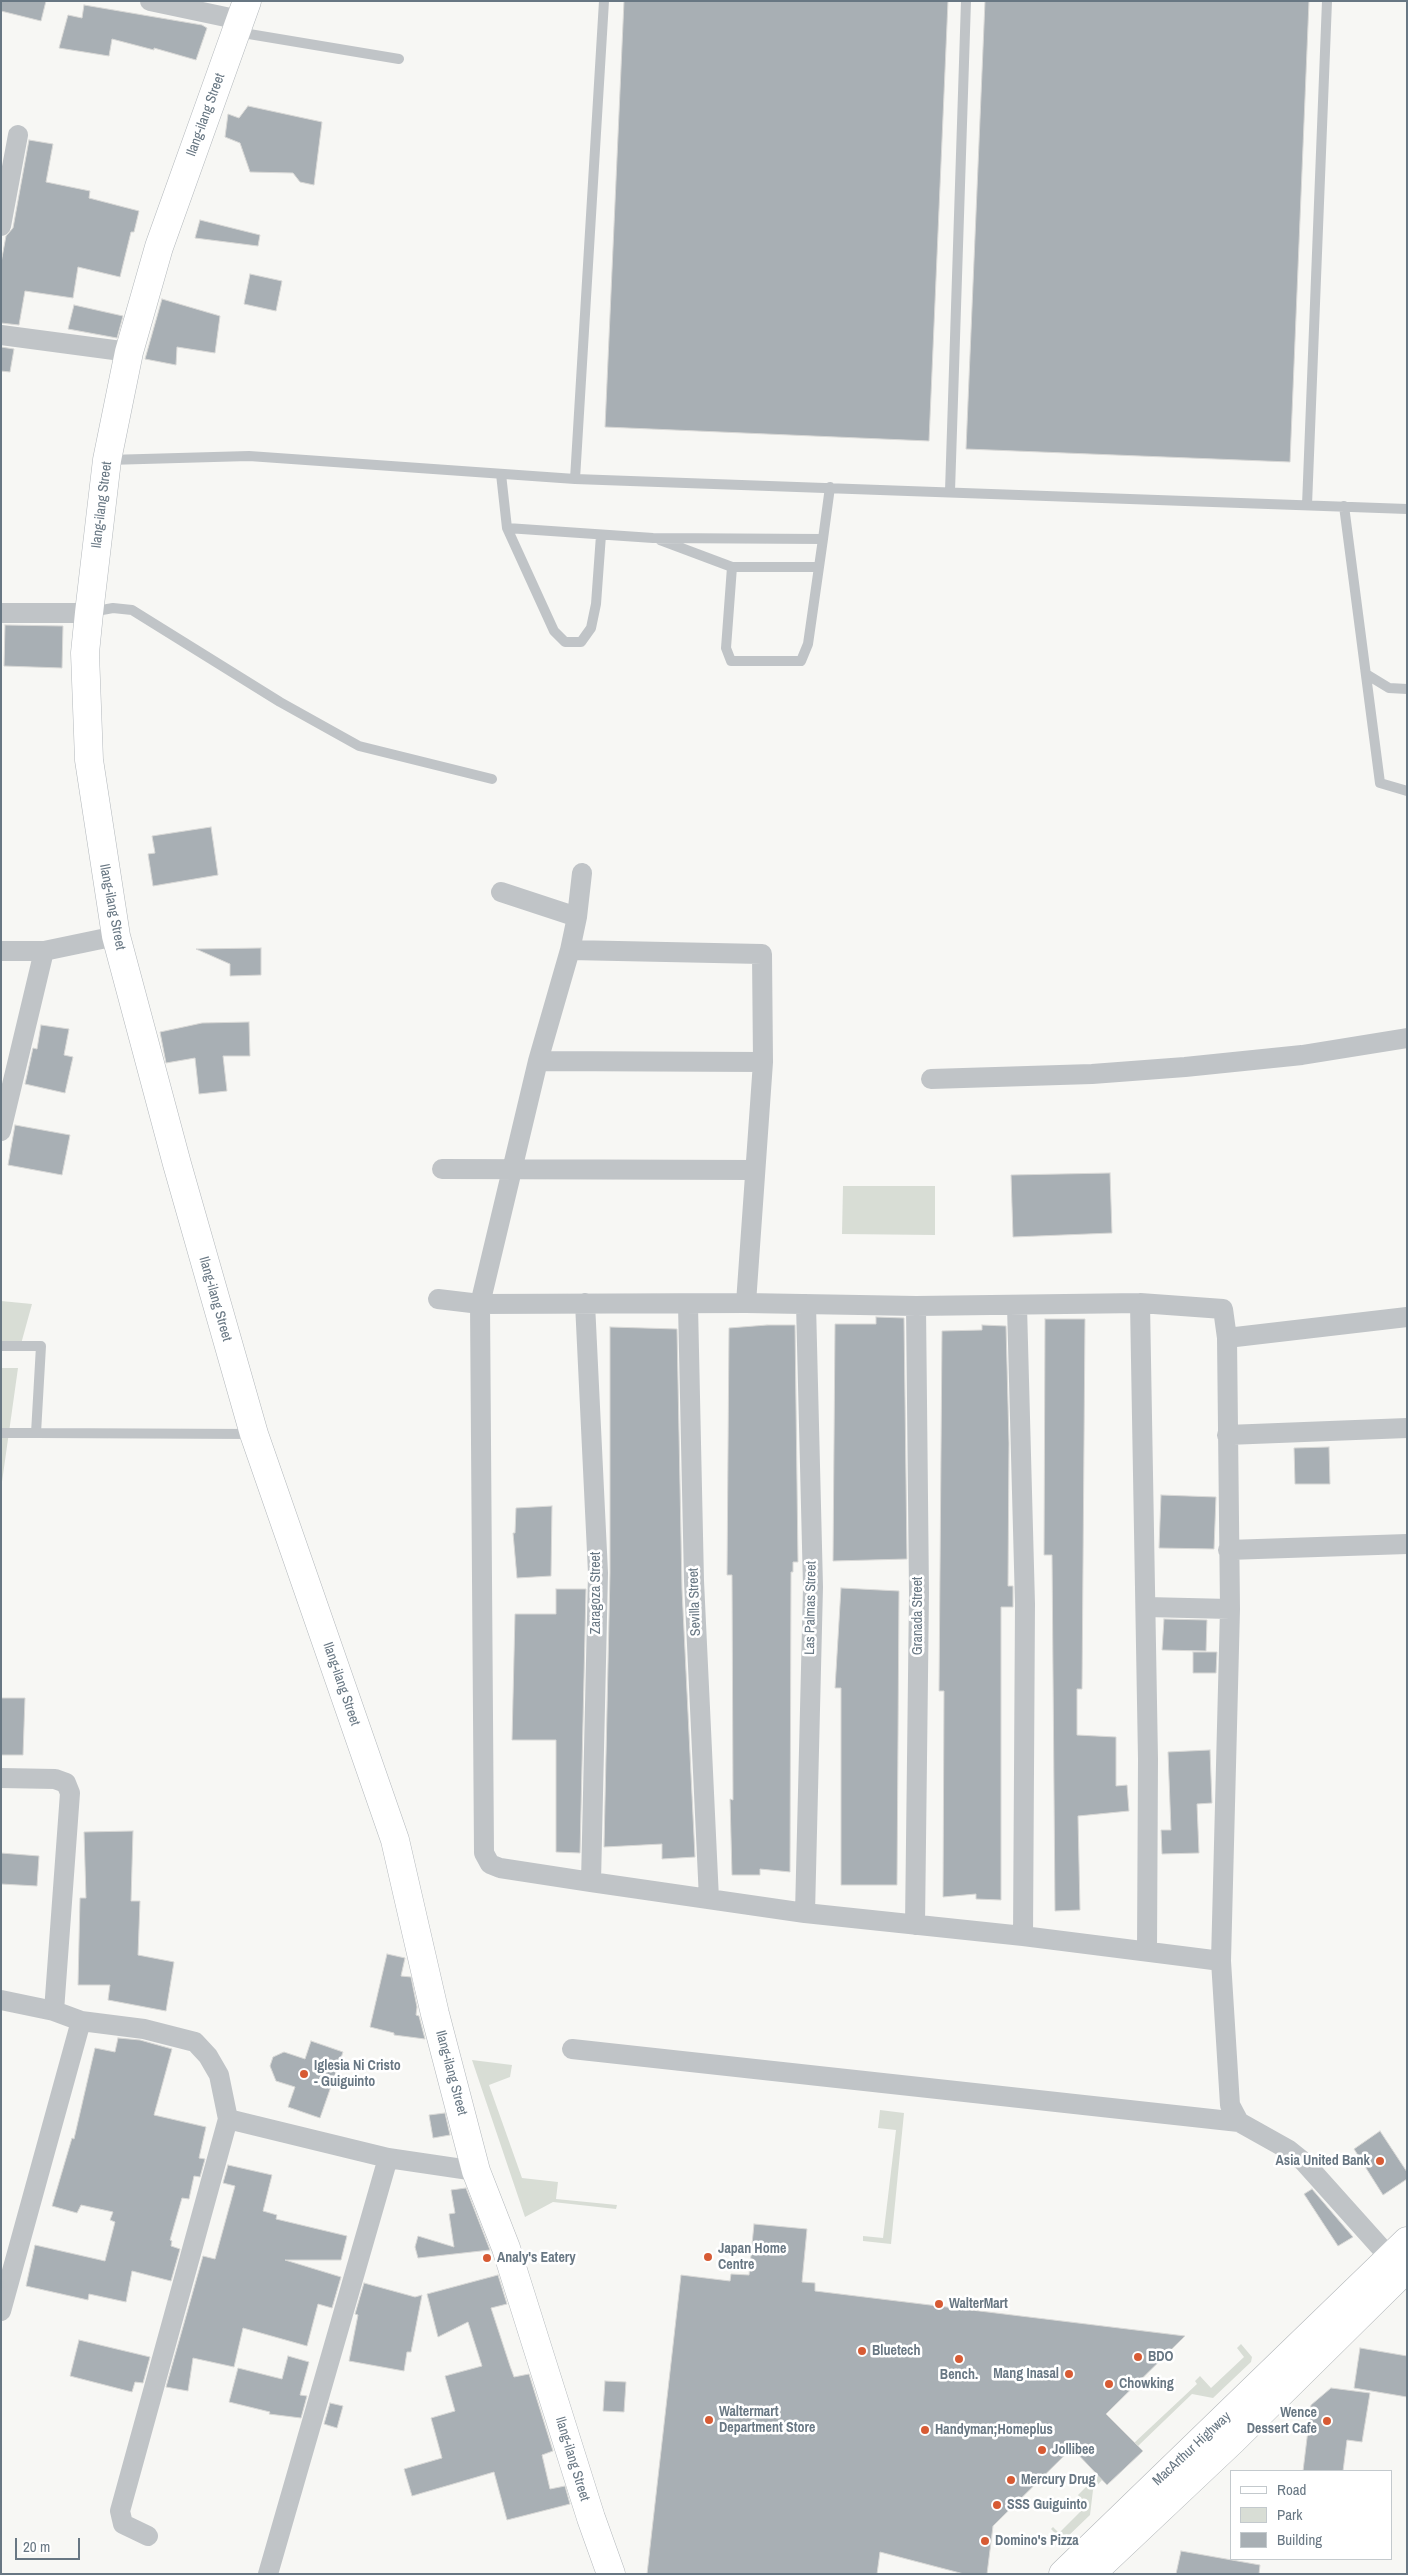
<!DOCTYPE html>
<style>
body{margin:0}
#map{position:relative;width:1408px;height:2575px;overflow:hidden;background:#f7f7f4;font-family:"Archivo Narrow",sans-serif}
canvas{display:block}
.frame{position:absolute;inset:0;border:2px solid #687783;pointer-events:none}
.legend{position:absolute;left:1230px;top:2470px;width:162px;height:90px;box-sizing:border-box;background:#fff;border:1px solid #c3c9cd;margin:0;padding:6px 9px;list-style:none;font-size:15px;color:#687783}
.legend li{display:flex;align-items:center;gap:10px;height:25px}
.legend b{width:25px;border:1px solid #c3c9cd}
.scale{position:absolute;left:15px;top:2538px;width:65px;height:22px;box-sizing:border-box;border:2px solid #687783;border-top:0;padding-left:6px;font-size:15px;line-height:18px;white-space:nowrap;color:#687783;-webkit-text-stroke:4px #fff;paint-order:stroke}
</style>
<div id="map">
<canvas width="1408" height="2575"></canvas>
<div class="frame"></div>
<ul class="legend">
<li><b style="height:6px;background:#fff"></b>Road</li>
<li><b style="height:14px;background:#d8ddd5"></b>Park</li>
<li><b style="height:14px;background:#a8afb4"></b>Building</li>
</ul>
<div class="scale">20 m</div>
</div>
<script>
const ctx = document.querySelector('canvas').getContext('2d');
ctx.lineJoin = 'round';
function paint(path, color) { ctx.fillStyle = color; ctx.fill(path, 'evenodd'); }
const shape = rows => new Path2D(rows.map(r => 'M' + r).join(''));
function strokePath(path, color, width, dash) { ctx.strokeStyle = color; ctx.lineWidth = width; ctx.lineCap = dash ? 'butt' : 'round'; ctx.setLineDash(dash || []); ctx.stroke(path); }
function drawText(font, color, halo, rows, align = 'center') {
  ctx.font = font + ' "Archivo Narrow",sans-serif'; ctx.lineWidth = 5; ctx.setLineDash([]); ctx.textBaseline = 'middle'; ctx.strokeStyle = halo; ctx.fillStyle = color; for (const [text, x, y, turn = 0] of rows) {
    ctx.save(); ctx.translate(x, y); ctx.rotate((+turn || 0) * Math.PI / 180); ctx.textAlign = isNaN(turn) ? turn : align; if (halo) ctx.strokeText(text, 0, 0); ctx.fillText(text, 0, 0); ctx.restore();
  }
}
const green = shape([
 [843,1186,935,1186,935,1235,842,1234],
 [1,1301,32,1304,21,1344,1,1343],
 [1,1368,18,1368,1,1489],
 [472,2060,512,2065,510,2077,489,2085,522,2178,558,2182,556,2199,617,2205,616,2209,553,2202,525,2217],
 [880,2110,904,2113,891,2244,863,2241,863,2236,883,2238,896,2130,878,2128],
 [1241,2344,1252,2357,1251,2362,1213,2398,1192,2394,1138,2446,1134,2443,1197,2384,1195,2381,1200,2376,1211,2388,1244,2357,1237,2348],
 [1098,2475,1102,2480,1093,2490,1090,2515,1063,2541,1051,2529,1053,2527,1059,2533,1087,2505,1078,2495]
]);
const building = shape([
 [1,1,46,1,41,21,1,11,1,1],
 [624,1,948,1,929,441,605,427,624,1],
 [985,1,1309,1,1290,462,966,449,985,1],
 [84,5,202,25,207,28,196,60,154,48,154,50,112,39,109,56,59,48,68,15,82,18,84,5],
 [248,106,322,122,314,185,300,182,293,173,250,172,240,143,225,137,228,114,239,118,248,106],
 [29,140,53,144,46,182,90,191,89,198,139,211,134,232,131,232,120,277,78,267,73,298,25,291,19,325,1,323,1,263,6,236,13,228,29,140],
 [200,220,260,235,258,246,195,238,200,220],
 [250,274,282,281,276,311,244,304,250,274],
 [162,299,220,316,215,353,177,347,176,365,145,359,162,299],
 [74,305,123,316,117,338,68,329,74,305],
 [1,347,14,349,10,372,1,371,1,347],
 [5,625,63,626,62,668,4,666,5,625],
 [211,827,218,875,153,886,148,854,155,853,152,836,211,827],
 [261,948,261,975,230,976,230,964,196,949,261,948],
 [249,1022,250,1056,223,1056,227,1091,199,1094,195,1058,166,1063,160,1032,202,1023,249,1022],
 [41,1025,69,1029,64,1055,73,1057,65,1093,25,1084,33,1048,37,1049,41,1025],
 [15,1125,70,1135,62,1175,8,1165,15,1125],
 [1110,1173,1112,1233,1013,1237,1011,1175,1110,1173],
 [876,1317,904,1318,907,1559,833,1561,835,1324,876,1324,876,1317],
 [1045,1319,1085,1319,1082,1689,1077,1689,1077,1735,1116,1737,1116,1786,1127,1785,1129,1811,1078,1816,1080,1910,1055,1911,1052,1555,1044,1555,1045,1319],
 [767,1325,795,1325,798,1562,793,1562,793,1572,791,1572,790,1872,760,1869,760,1875,732,1875,730,1799,733,1800,732,1575,727,1575,729,1328,767,1325],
 [982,1325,1006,1326,1009,1443,1008,1586,1013,1586,1013,1607,1001,1607,1001,1900,976,1899,976,1894,943,1897,944,1691,939,1691,942,1331,982,1330,982,1325],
 [610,1327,677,1329,682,1589,695,1857,662,1859,662,1844,604,1847,610,1573,610,1327],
 [1329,1447,1330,1484,1295,1484,1294,1448,1329,1447],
 [1161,1495,1216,1497,1214,1549,1159,1548,1161,1495],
 [552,1506,551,1576,517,1578,513,1533,515,1533,516,1508,552,1506],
 [841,1588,899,1591,897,1885,841,1885,841,1688,835,1688,841,1588],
 [556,1589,586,1589,580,1853,556,1852,556,1740,512,1740,515,1614,556,1614,556,1589],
 [1164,1619,1207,1620,1206,1651,1162,1650,1164,1619],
 [1193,1652,1217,1652,1216,1673,1193,1673,1193,1652],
 [1,1698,25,1698,23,1755,1,1755,1,1698],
 [1210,1750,1212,1803,1197,1804,1199,1853,1162,1854,1161,1830,1171,1830,1168,1752,1210,1750],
 [133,1831,131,1901,140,1901,138,1955,174,1962,166,2011,108,2000,110,1985,78,1985,80,1898,86,1898,84,1832,133,1831],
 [1,1853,39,1856,37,1886,1,1884,1,1853],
 [387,1954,405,1958,401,1976,411,1977,417,2007,416,2015,419,2016,425,2039,394,2035,394,2033,370,2027,387,1954],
 [118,2038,140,2040,172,2049,154,2115,206,2127,199,2158,205,2159,200,2177,194,2176,189,2199,182,2198,170,2240,172,2241,171,2246,180,2249,171,2281,132,2271,126,2302,89,2294,88,2300,26,2286,35,2245,105,2261,115,2222,110,2220,113,2212,81,2205,77,2213,52,2206,72,2138,74,2139,95,2048,115,2052,118,2038],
 [311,2041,343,2052,320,2118,288,2107,295,2087,276,2081,270,2066,273,2057,284,2052,305,2059,311,2041],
 [445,2113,450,2135,433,2138,429,2115,445,2113],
 [1380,2131,1407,2172,1407,2179,1383,2195,1354,2149,1380,2131],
 [228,2165,272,2175,263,2211,277,2215,276,2219,347,2236,341,2260,285,2260,341,2277,332,2308,318,2304,307,2346,243,2328,234,2367,193,2358,188,2391,166,2387,203,2256,215,2259,235,2186,223,2183,228,2165],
 [466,2188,490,2250,418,2258,415,2247,418,2236,454,2247,449,2214,455,2213,451,2190,466,2188],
 [1312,2189,1353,2237,1338,2246,1304,2194,1312,2189],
 [754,2224,807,2229,802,2282,815,2283,815,2291,1185,2336,1106,2414,1143,2451,1107,2485,1072,2448,993,2526,987,2574,964,2574,880,2552,877,2574,647,2574,681,2275,730,2281,731,2274,749,2275,754,2224],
 [498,2275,507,2304,491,2308,510,2366,514,2377,529,2374,553,2451,542,2455,550,2489,565,2486,570,2504,507,2520,494,2472,412,2496,404,2469,442,2458,431,2418,455,2411,445,2376,482,2366,468,2322,438,2337,427,2294,498,2275],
 [364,2283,415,2297,422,2295,411,2352,407,2352,404,2371,349,2361,358,2315,355,2314,364,2283],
 [79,2340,150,2357,143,2383,135,2382,132,2392,70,2376,79,2340],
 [1360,2348,1407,2356,1407,2397,1354,2388,1360,2348],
 [288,2356,309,2362,300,2395,307,2396,301,2418,269,2414,270,2412,229,2402,238,2368,282,2379,288,2356],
 [605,2381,626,2382,624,2412,603,2411,605,2381],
 [1331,2388,1370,2393,1362,2442,1347,2440,1343,2471,1303,2471,1311,2405,1331,2388],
 [330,2403,343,2406,337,2428,324,2424,330,2403],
 [1181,2551,1260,2565,1259,2574,1176,2574,1181,2551]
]);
const lane = shape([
 [237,32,399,59],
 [108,460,249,456,575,479,1407,509],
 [501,474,507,528,554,631,565,642,581,642,591,628,596,604,601,535],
 [575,479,604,1],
 [950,491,966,1],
 [1307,505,1327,1],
 [1344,506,1380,783,1407,791],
 [507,528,653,538,823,539],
 [660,540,732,567],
 [819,567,732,567,726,648,731,661,801,661,808,644,823,539,830,487],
 [91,612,113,608,132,610,280,702,359,746,492,779],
 [1366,674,1389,688,1407,689],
 [1,1346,41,1346,36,1433,253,1434],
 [1,1433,36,1433]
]);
const street = shape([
 [150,1,240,20],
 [1,226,18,135],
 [1,335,129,352],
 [1,613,89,613],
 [582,873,577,917,570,950,538,1061,480,1304,484,1853,490,1864,500,1868,591,1882,805,1913,1023,1936,1221,1961],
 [501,892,577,917],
 [570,950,762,954,763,1062,746,1303],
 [1,951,44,951,116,936],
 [538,1061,763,1062],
 [931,1079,1092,1074,1185,1067,1302,1055,1407,1038],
 [1,1131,44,951],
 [442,1169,755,1170],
 [438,1299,480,1304,746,1303,916,1306,1140,1303,1223,1309,1227,1338,1230,1609,1221,1961,1230,2105,1239,2122],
 [585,1303,598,1573,591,1882],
 [1140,1303,1148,1759,1147,1951],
 [688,1305,694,1581,709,1899],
 [1017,1306,1025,1604,1023,1936],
 [1227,1338,1407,1317],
 [1227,1435,1407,1428],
 [1228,1550,1407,1544],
 [1146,1607,1230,1609],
 [1,1778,55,1779,66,1783,70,1793,54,2011],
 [805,1913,813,1587,806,1304],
 [915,1925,919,1593,916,1306],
 [1,2000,54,2011,81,2021,144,2029,195,2042,208,2056,219,2075,228,2119,388,2158,476,2171],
 [572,2049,1239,2122,1289,2150,1304,2162,1399,2268],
 [1,2311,81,2021],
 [148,2536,123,2524,120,2511,228,2119],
 [268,2574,388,2158]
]);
const secondary = shape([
 [247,1,159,247,129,352,107,460,89,613,85,653,89,760,116,936,177,1164,254,1434,395,1840,435,2014,476,2171,506,2248,591,2518,611,2574]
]);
const highway = shape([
 [1063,2574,1407,2241],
 [1091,2574,1233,2440,1407,2268]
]);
const markers = [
 [304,2074,5,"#d75b34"],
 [1380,2161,5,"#d75b34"],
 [708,2257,5,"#d75b34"],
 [487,2258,5,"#d75b34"],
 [939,2304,5,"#d75b34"],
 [862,2351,5,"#d75b34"],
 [1138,2357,5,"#d75b34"],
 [959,2359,5,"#d75b34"],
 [1069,2374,5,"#d75b34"],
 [1109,2384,5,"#d75b34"],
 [709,2420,5,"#d75b34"],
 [1327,2421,5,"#d75b34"],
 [925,2430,5,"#d75b34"],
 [1042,2450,5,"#d75b34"],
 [1011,2480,5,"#d75b34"],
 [997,2505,5,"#d75b34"],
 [985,2541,5,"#d75b34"]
];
const streetNames = [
 ["Ilang-ilang Street",206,115,-70],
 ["Ilang-ilang Street",102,505,-83],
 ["Ilang-ilang Street",112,907,79],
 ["Ilang-ilang Street",215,1299,74],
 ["Zaragoza Street",596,1593,-90],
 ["Sevilla Street",695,1602,-92],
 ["Las Palmas Street",811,1608,-89],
 ["Granada Street",918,1616,-90],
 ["Ilang-ilang Street",341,1684,71],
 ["Ilang-ilang Street",451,2073,75],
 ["MacArthur Highway",1192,2449,-43],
 ["Ilang-ilang Street",572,2459,73]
];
const poiNames = [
 ["Iglesia Ni Cristo",314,2066],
 ["- Guiguinto",314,2082],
 ["Asia United Bank",1370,2161,"right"],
 ["Japan Home",718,2249],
 ["Centre",718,2265],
 ["Analy's Eatery",497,2258],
 ["WalterMart",949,2304],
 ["Bluetech",872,2351],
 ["BDO",1148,2357],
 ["Mang Inasal",1059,2374,"right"],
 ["Bench.",959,2375,"center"],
 ["Chowking",1119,2384],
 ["Waltermart",719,2412],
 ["Department Store",719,2428],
 ["Wence",1317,2413,"right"],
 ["Dessert Cafe",1317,2429,"right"],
 ["Handyman;Homeplus",935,2430],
 ["Jollibee",1052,2450],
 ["Mercury Drug",1021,2480],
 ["SSS Guiguinto",1007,2505],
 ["Domino's Pizza",995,2541]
];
paint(green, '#d8ddd5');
paint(building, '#a8afb4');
strokePath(building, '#d8d8d6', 1);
strokePath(secondary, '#b3b8bc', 29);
strokePath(highway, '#b3b7ba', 29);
strokePath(lane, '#c0c4c7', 10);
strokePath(street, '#c0c4c7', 20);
strokePath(secondary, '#fff', 28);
strokePath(highway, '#fff', 28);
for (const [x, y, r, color] of markers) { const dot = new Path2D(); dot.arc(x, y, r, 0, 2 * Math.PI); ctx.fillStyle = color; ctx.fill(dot); strokePath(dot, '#fff', 2); }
drawText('14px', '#687783', '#fff', streetNames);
drawText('bold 14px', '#687783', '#fff', poiNames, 'left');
</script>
